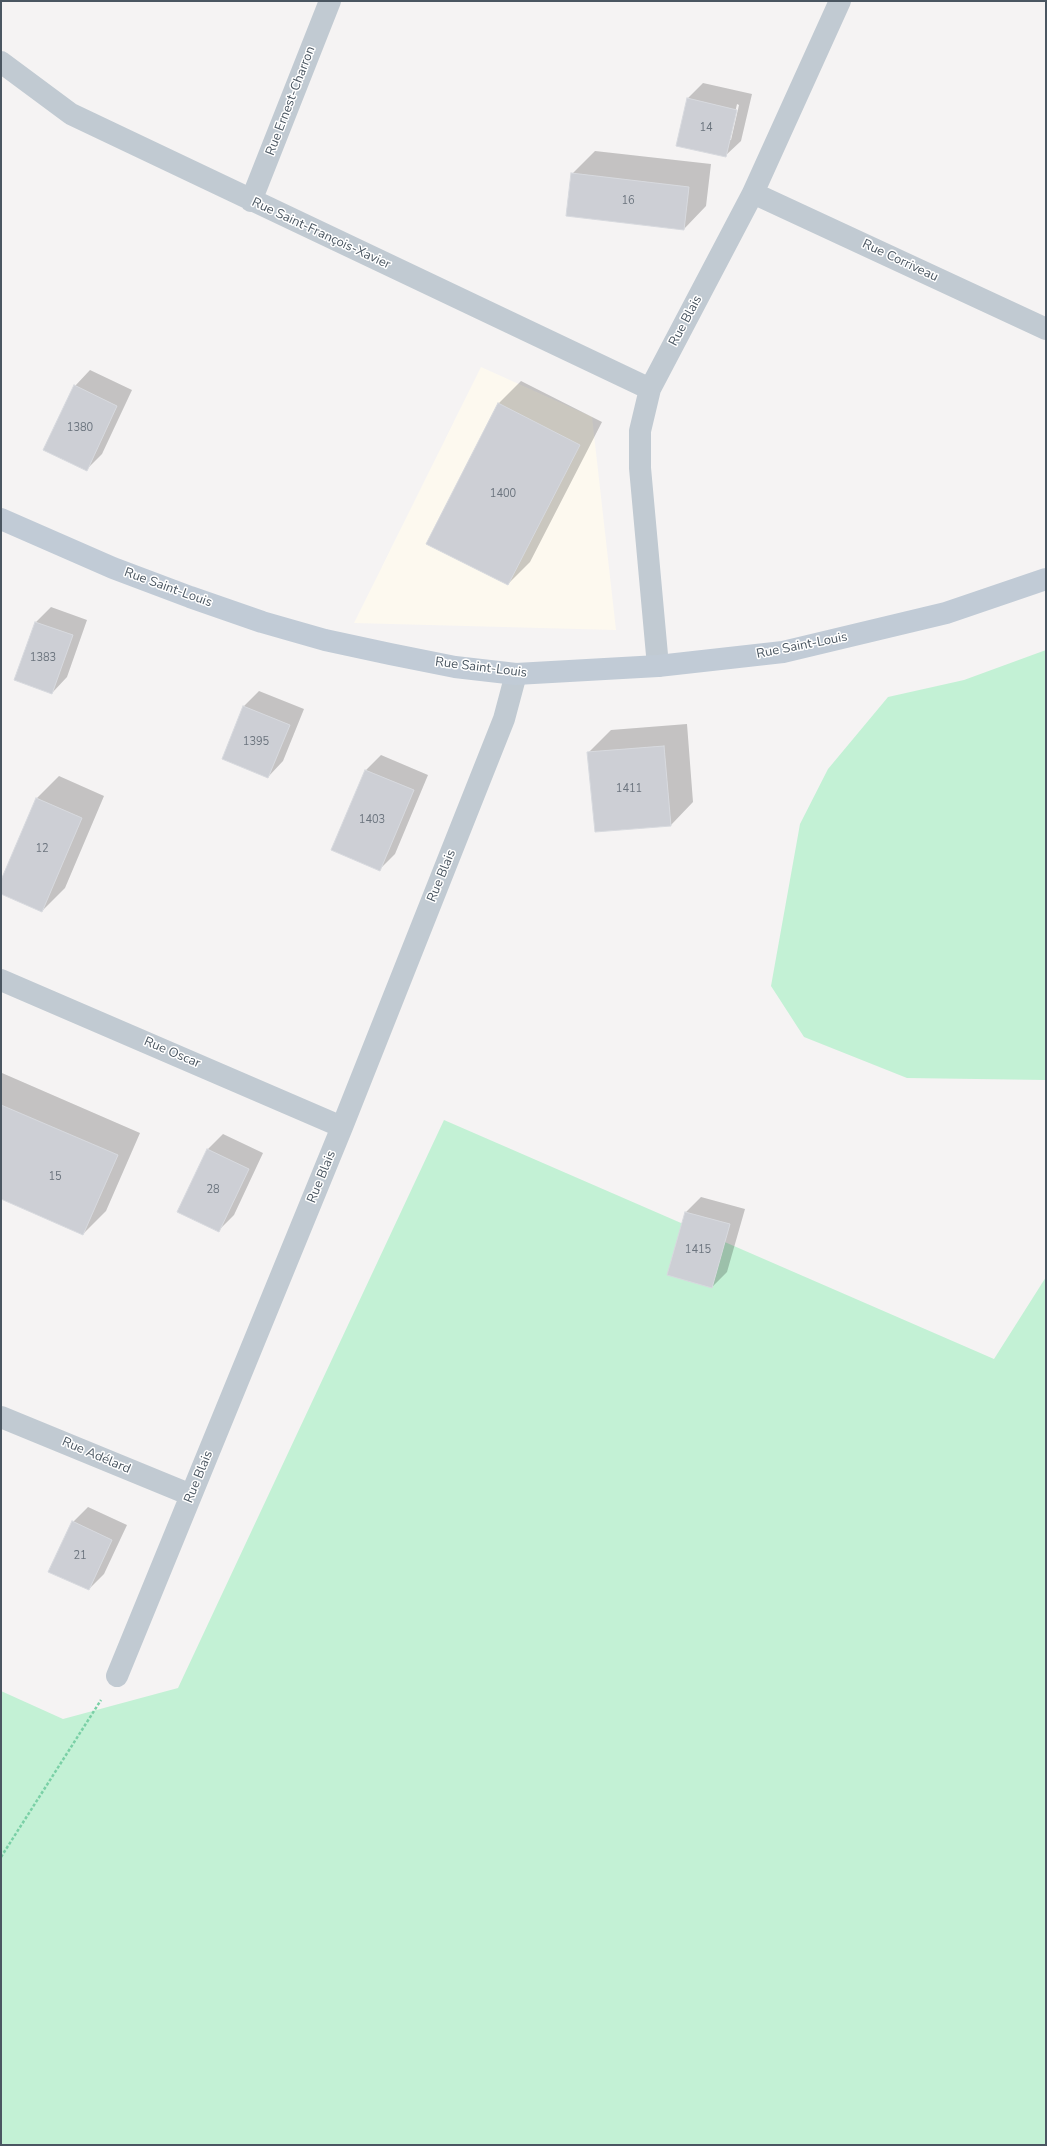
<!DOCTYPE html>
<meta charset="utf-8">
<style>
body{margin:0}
#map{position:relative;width:1047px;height:2146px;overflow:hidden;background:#f5f3f3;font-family:"Nunito Sans",sans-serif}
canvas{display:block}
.frame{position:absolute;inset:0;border:2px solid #4a5661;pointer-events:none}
</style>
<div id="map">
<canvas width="1047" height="2146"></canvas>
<div class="frame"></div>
</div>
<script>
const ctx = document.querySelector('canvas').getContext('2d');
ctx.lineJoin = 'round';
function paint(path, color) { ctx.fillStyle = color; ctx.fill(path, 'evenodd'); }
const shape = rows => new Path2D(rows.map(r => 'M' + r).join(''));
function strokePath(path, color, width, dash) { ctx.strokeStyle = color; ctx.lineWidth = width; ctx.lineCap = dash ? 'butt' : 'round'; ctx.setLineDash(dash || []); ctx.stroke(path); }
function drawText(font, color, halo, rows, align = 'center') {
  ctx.font = font + ' "Nunito Sans",sans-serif'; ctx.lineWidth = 3; ctx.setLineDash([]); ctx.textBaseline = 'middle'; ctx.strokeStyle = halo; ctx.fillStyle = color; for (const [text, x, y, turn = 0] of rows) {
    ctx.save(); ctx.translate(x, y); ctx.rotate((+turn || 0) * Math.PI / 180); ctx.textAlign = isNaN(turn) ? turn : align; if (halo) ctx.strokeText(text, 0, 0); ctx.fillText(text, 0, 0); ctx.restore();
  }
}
const commercial = shape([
 [481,367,592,417,616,630,354,623]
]);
const green = shape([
 [1046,650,1046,1080,907,1078,804,1037,771,986,800,824,828,769,888,697,964,680],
 [444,1120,994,1359,1046,1277,1046,2145,1,2145,1,1691,63,1719,178,1688]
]);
const shadow = shape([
 [703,83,752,94,741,141,725,156,688,98],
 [737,104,739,105,731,140,729,140],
 [595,151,711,164,706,206,684,229,572,174],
 [90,370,132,390,102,454,87,469,75,386],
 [521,381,602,422,530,562,508,584,427,543,499,403],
 [51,607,87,620,67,677,52,693,36,622],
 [259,691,304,709,283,761,268,777,223,758,244,706],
 [687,724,693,802,671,825,588,753,611,730],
 [381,755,428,775,395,854,379,870,366,770],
 [59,776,104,796,65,888,42,911,1,893,1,882,37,798],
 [2,1073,140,1133,106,1211,83,1234,1,1198],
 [223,1134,263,1153,234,1215,219,1230,207,1150],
 [701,1197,745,1209,727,1272,712,1287,686,1212],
 [88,1507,127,1525,104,1574,89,1589,73,1522]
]);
const building = shape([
 [687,98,737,110,726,157,676,146,687,98],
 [571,173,689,187,684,230,566,216,571,173],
 [74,385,117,406,87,471,43,450,74,385],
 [498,403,580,445,508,585,426,544,498,403],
 [35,622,73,635,52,694,14,680,35,622],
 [243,706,290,725,268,778,222,759,243,706],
 [664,746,671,826,595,832,587,752,664,746],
 [365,770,414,790,380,871,331,850,365,770],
 [36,798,82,818,42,912,1,894,1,880,36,798],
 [1,1105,118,1155,83,1235,1,1199,1,1105],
 [207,1149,249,1169,219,1232,177,1212,207,1149],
 [685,1212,730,1224,712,1288,667,1275,685,1212],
 [72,1521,112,1540,89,1590,48,1572,72,1521]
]);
const path = shape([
 [1,1857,101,1700]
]);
const street = shape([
 [1,62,71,114,650,389],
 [753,193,1046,329],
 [251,201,330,1],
 [658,666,640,468,640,431,650,389,753,193,840,1],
 [1,980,342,1127],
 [1,1417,191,1495],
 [117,1676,342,1127,504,719,516,674]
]);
const secondary = shape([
 [1,519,113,568,190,597,262,622,325,640,390,654,455,667,516,674,658,666,783,652,946,613,1046,579]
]);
const numberNames = [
 ["14",706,128],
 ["16",628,201],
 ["1380",80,428],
 ["1400",503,494],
 ["1383",43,658],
 ["1395",256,742],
 ["1411",629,789],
 ["1403",372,820],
 ["12",42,849],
 ["15",55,1177],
 ["28",213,1190],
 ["1415",698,1250],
 ["21",80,1556]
];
const streetNames = [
 ["Rue Ernest-Charron",291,101,-69],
 ["Rue Saint-François-Xavier",321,234,25],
 ["Rue Corriveau",900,261,25],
 ["Rue Blais",686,321,-62],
 ["Rue Saint-Louis",168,588,20],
 ["Rue Saint-Louis",802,646,-11],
 ["Rue Saint-Louis",481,668,7],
 ["Rue Blais",442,876,-68],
 ["Rue Oscar",172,1053,23],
 ["Rue Blais",322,1177,-68],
 ["Rue Adélard",96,1456,23],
 ["Rue Blais",199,1477,-68]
];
paint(commercial, '#fdf9ef');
paint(green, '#c3f1d5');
paint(shadow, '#0003');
paint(building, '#cdcfd5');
strokePath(building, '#d7d9de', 1);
strokePath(path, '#7ad0a6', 2.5, [3, 2]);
strokePath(street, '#c1cad2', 22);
strokePath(secondary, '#c1cbd6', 22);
drawText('11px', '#6b747e', null, numberNames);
drawText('13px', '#4a5661', '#fff', streetNames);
</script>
